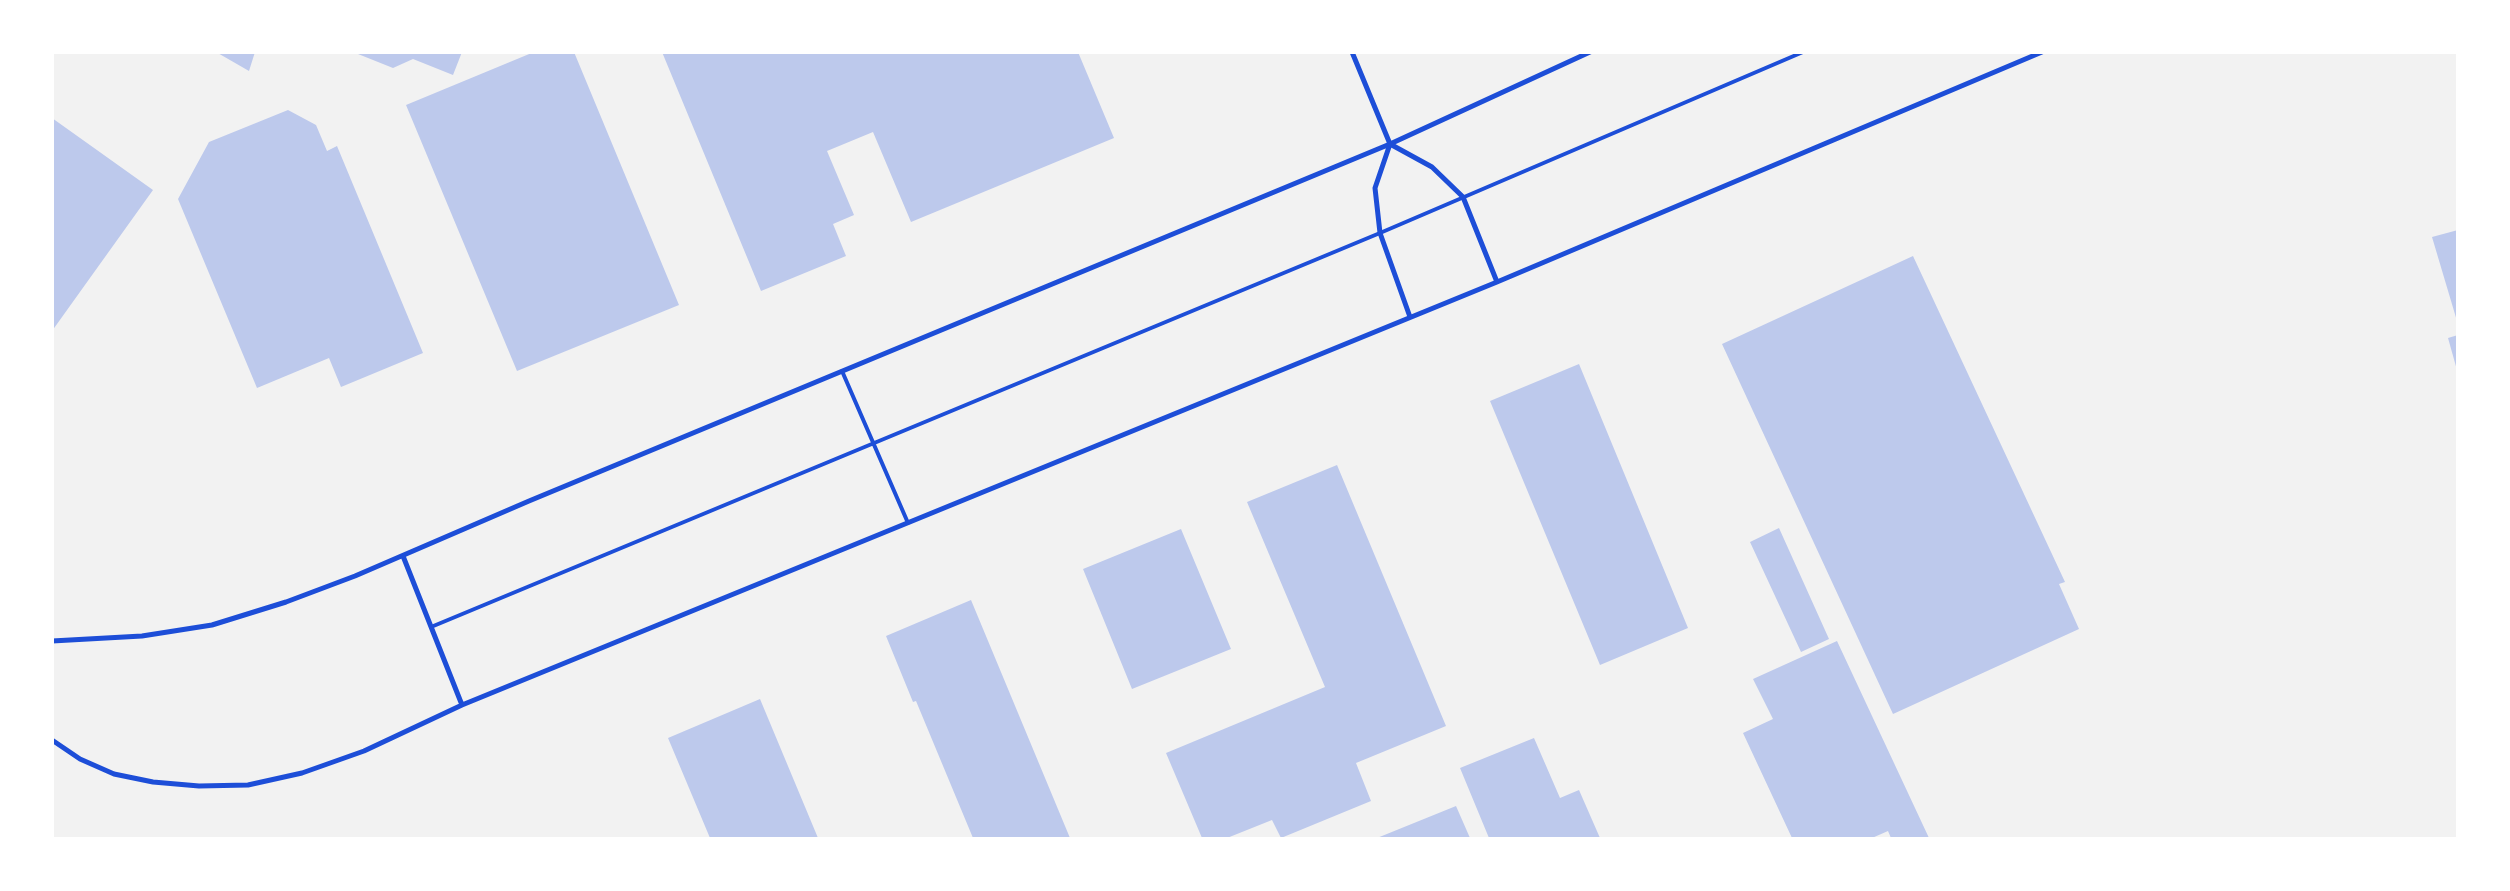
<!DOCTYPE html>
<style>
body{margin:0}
#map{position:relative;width:2510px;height:891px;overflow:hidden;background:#f2f2f2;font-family:"PT Sans Narrow",sans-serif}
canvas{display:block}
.frame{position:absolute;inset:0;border:54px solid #fff;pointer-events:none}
</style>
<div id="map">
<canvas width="2510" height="891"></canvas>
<div class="frame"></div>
</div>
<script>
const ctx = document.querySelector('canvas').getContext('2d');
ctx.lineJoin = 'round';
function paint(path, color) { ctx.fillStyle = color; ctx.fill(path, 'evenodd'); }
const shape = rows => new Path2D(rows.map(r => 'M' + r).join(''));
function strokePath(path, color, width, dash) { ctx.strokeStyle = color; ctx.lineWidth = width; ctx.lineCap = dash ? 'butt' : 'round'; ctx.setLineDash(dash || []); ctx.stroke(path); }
const building = shape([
 [216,52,255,52,249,71],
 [353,52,462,52,453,75,413,59,393,68],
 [534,52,574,52,679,305,517,371,406,105],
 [662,52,1078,52,1114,138,911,222,873,132,827,151,854,215,833,224,846,256,761,291],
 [288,110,316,125,327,151,337,146,423,353,341,387,329,358,257,388,178,199,209,142],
 [52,118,153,190,52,331],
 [2458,230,2458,321,2457,321,2432,237],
 [1913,256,2065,582,2059,584,2079,629,1893,714,1722,344],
 [2458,335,2458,370,2457,370,2448,338],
 [1579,364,1688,628,1600,665,1490,401],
 [1337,465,1446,726,1356,763,1371,801,1281,838,1272,820,1227,838,1202,838,1166,753,1325,687,1247,502],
 [1779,528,1829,639,1801,652,1750,542],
 [1181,529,1231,649,1132,689,1083,569],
 [971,600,1070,838,973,838,916,701,913,702,886,636],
 [1837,641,1929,838,1891,838,1888,831,1872,838,1792,838,1743,733,1773,719,1753,679],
 [760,699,818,838,710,838,668,738],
 [1534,738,1560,798,1579,790,1600,838,1489,838,1460,768],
 [1456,806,1470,838,1377,838]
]);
const service = shape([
 [842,371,908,523],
 [431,627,1380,233,1803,52]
]);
const minor = shape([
 [1352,52,1390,144,1432,167,1463,197,1497,282],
 [1390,144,1375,188,1380,233,1410,317],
 [403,556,462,705],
 [52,641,142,636,212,625,286,602,355,576,529,501,1390,144,1590,52],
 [52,740,80,759,114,774,153,782,199,786,248,785,302,773,364,751,462,705,1497,282,2042,52]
]);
paint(building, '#bdc9ec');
strokePath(service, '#1d4ed8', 4);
strokePath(minor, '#1d4ed8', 5);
</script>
